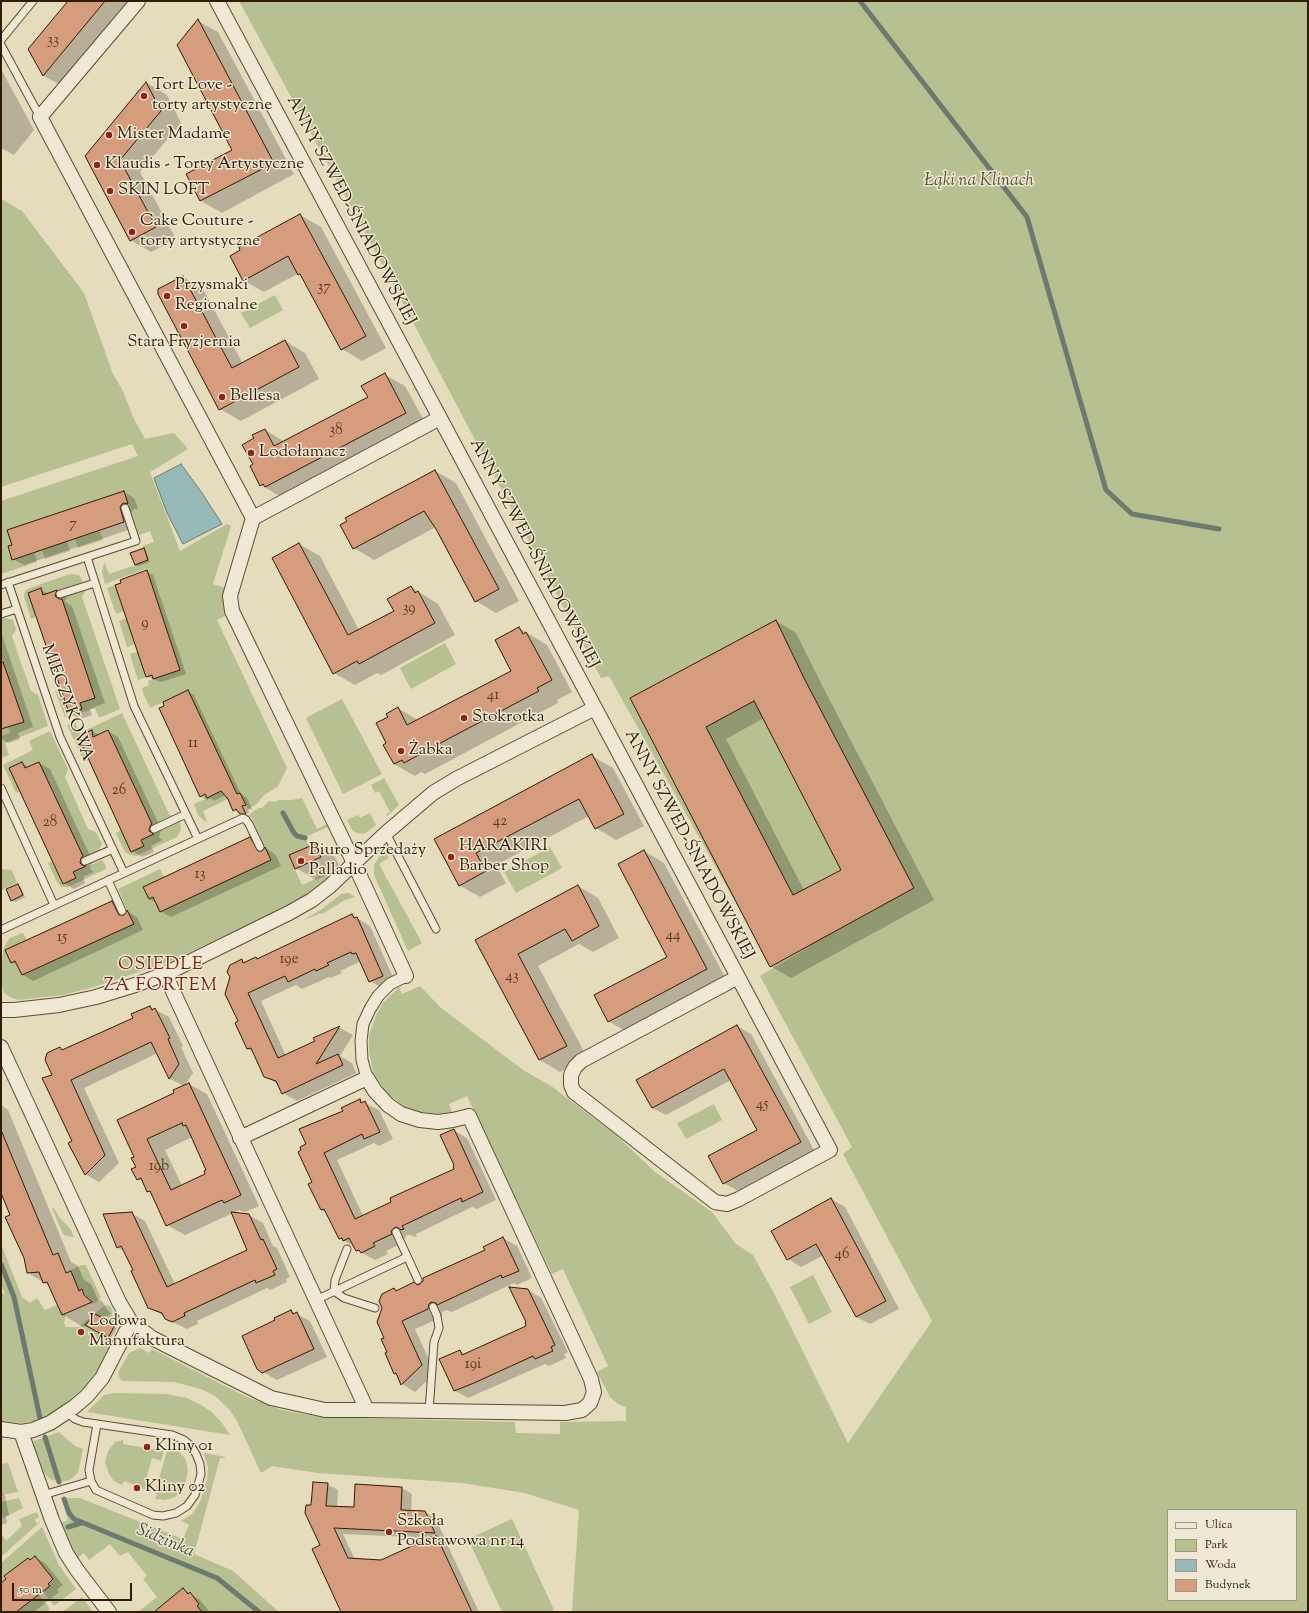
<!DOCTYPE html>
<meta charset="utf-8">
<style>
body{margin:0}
#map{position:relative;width:1309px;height:1613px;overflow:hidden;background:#e5dbbd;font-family:"Sorts Mill Goudy",serif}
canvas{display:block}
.frame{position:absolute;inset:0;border:2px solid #311c03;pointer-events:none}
.legend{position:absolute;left:1167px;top:1509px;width:130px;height:92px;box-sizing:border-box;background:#eee8d4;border:1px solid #a29680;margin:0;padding:5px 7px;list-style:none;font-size:12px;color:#311c03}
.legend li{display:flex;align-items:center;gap:8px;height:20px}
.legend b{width:20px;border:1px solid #a29680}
.scale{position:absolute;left:12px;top:1583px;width:120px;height:18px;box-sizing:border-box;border:2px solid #311c03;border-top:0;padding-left:5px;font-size:12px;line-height:14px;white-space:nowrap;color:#311c03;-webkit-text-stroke:3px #eee8d4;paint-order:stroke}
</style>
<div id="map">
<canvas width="1309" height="1613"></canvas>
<div class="frame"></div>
<ul class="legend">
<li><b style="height:5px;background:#eee8d4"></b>Ulica</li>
<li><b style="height:11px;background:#b6c090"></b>Park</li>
<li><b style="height:11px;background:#97b9b8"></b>Woda</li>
<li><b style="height:11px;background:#d59c7e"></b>Budynek</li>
</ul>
<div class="scale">50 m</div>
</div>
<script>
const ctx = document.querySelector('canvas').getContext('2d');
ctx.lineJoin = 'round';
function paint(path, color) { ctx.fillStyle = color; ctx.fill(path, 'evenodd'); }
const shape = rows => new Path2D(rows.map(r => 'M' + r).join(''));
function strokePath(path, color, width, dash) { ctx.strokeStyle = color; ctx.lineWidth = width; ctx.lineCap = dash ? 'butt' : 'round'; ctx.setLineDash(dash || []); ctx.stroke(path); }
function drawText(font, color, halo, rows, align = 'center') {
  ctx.font = font + ' "Sorts Mill Goudy",serif'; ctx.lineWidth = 3; ctx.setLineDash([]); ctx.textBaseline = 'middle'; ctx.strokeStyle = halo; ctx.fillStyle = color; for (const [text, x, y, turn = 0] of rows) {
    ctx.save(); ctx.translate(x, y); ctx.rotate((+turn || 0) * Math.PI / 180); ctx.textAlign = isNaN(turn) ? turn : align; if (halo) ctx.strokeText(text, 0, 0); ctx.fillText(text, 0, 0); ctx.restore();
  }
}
const green = shape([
 [239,1,1308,1,1308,1612,572,1612,579,1510,525,1493,462,1483,318,1473,272,1466,261,1473,237,1421,229,1409,215,1396,201,1389,174,1382,122,1381,120,1379,118,1373,129,1353,140,1348,149,1353,152,1349,247,1397,282,1410,320,1417,515,1422,516,1433,560,1434,560,1422,626,1421,626,1407,618,1404,610,1397,597,1372,608,1366,563,1269,552,1274,467,1096,449,1104,452,1112,439,1114,413,1111,405,1107,386,1092,373,1072,369,1051,369,1035,377,1013,384,1002,399,987,402,994,420,986,440,1007,523,1070,551,1086,617,1136,655,1172,712,1212,736,1244,753,1255,776,1297,848,1443,932,1321,843,1154,852,1147,760,976,812,945,770,964,609,676,601,678,389,277],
 [1168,1510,1296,1510,1296,1600,1168,1600],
 [1,199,22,211,84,293,113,374,123,391,133,417,145,439,174,433,188,449,150,472,180,551,227,524,231,526,213,584,225,588,223,599,227,615,217,620,287,768,278,786,263,796,257,804,248,809,240,793,203,811,207,822,203,820,198,815,194,804,232,786,188,691,150,708,143,693,142,688,149,685,148,681,180,670,147,570,149,570,148,568,105,584,102,572,104,564,105,563,109,574,148,561,143,546,154,542,150,531,139,535,124,491,7,530,12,545,8,547,12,560,35,552,37,562,1,574,1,501,138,456,132,444,1,487],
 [275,295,283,310,250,328,241,313],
 [100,531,103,540,78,548,75,539],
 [67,541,70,551,45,559,42,550],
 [70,574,79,575,83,582,43,595,41,588,28,593,36,617,31,619,24,597,25,591,30,588],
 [115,585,124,611,116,614,107,588],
 [86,590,82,597,120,709,99,718,95,708,67,718,65,717,55,691,61,690,69,713,82,709,80,703,95,697,79,649,76,650,61,598],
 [6,618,13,620,16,630,12,636,21,663,31,691,38,695,48,726,5,743,9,755,2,758,1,736,10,733,8,727,24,722,7,674,1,663,3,662,1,655,1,619],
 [126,618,135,644,127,647,119,621],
 [445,643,456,664,411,689,400,668],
 [138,652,146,677,138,680,130,654],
 [342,699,382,774,343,794,306,718],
 [122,713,169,814,172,816,152,825,108,730,93,737,91,730,78,736,88,760,84,762,67,725,74,721,80,733],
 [50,731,68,769,65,777,88,829,96,832,102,844,99,850,84,857,80,850,78,851,75,839,66,819,63,820,58,809,61,808,52,788,49,789,44,778,46,777,39,762,25,768,20,791,16,793,3,765,33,750,29,741],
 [384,778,399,805,387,816,386,814,390,812,379,791,375,793,371,785],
 [302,798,317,829,327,824,328,827,305,837,309,846,289,856,302,885,313,880,324,872,329,877,302,899,171,961,94,987,63,995,18,1000,10,997,4,993,1,983,3,951,5,945,10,938,23,933,27,940,11,963,15,961,22,975,37,968,47,961,49,963,133,924,118,889,160,869,164,877,143,887,149,899,248,871,271,860,250,814,258,808,262,808,269,801,275,802,279,800,292,800],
 [370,813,376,825,364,834,357,833,353,831,347,820,358,815,360,818],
 [180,822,181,830,177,837,136,856,131,855,125,852,116,833,121,830,144,846,141,840],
 [550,847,562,868,516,893,504,872],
 [385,851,389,858,379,864,422,943,408,951,374,875,374,865,379,857],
 [102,860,105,864,106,869,68,887,64,887,60,886,57,882,48,863,52,861,75,878,73,872],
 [1,869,12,870,17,883,1,890],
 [349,893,355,897,343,901,324,913,322,914,321,913,302,921,322,909,341,894],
 [714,1104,722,1120,686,1139,677,1123],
 [52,1208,54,1208,59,1217,71,1230,74,1237,66,1236,63,1234],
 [1,1244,22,1297,30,1303,37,1298,45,1310,57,1305,62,1315,66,1314,64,1323,66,1327,79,1327,105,1305,110,1306,117,1319,117,1326,101,1317,90,1328,112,1340,99,1368,85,1387,66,1403,48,1415,35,1421,22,1423,1,1421,1,1293,5,1294,1,1284],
 [82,1265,86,1265,101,1298,95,1303,88,1304,88,1299,82,1289,79,1291,71,1271,66,1272],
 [813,1275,832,1312,809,1324,790,1287],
 [115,1393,166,1394,187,1398,201,1405,212,1412,222,1423,230,1435,87,1412,104,1395],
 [59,1432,75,1446,83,1449,78,1473,70,1480,60,1482,50,1479,45,1474,33,1444,34,1441],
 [123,1440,123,1444,164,1451,161,1461,152,1458,146,1479,154,1482,151,1492,124,1481,122,1485,114,1481,109,1474,105,1462,108,1451,115,1442],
 [170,1449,178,1450,186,1460,188,1470,185,1485,182,1490,175,1497,165,1500,155,1499,157,1494,155,1493,167,1451,170,1451],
 [204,1453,225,1457,225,1458,220,1458,194,1554,233,1571,279,1612,202,1612,197,1606,199,1604,190,1593,188,1594,183,1589,160,1607,165,1612,138,1612,157,1597,143,1579,147,1576,128,1552,120,1556,110,1544,89,1560,84,1553,77,1558,61,1523,68,1520,62,1500,68,1498,80,1498,183,1539,189,1525,181,1521,192,1514,197,1507,201,1499,207,1480,208,1468],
 [8,1463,18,1492,1,1495,1,1464],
 [19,1498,23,1508,1,1519,1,1502],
 [37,1512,39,1517,35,1519,36,1523,40,1522,1,1557,1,1533,6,1541,22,1526,19,1519],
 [512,1519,554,1610,550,1612,502,1612,468,1539],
 [42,1527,59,1565,76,1589,54,1606,43,1591,49,1586,48,1584,53,1579,35,1556,30,1560,28,1558,22,1563,1,1583,1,1563],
 [37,1592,50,1609,46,1612,16,1612,25,1602,26,1604,33,1599],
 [82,1597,93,1612,62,1612]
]);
const water = shape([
 [181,464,202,493,222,524,183,544,167,513,154,478,181,464]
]);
const shadow = shape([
 [69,1,135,1,64,87,44,76,29,49],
 [198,21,218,32,294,174,222,213,201,201,188,175,234,150],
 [1,69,34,130,14,155,1,148],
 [147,83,167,95,181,123,140,172,176,239,151,252,131,240,86,156],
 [300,215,321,227,386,348,362,361,342,349,302,276,299,273,264,292,243,280],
 [183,277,203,289,243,364,285,341,305,353,319,379,241,421,220,409],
 [385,375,405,386,426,424,281,497,261,485,254,465,255,439,265,430,285,442,369,398],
 [435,471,456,483,519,601,496,613,476,601,436,527,374,560,354,548],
 [123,492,134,498,138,509,134,509,130,514,134,528,24,565,13,559],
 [299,544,320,556,359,630,395,611,411,587,438,604,455,635,381,675,377,673,355,685,334,673],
 [143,549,146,551,150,562,138,566,135,565],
 [146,572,153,575,186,674,161,682,147,677],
 [41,590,49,594,57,591,67,597,65,602,72,606,105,703,90,709,92,715,80,719,70,713],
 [776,621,796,633,826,693,934,900,791,978,770,966,632,699],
 [764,718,843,871,804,890,726,739],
 [519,628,547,645,572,692,557,700,558,703,425,774,421,772,415,776,394,764,388,743,389,717,398,708,418,720,512,671],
 [1,632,33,727,18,733,20,739,8,743,1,739],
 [188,692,194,695,241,794,247,798,252,809,248,810,249,813,240,814,234,810,225,795,214,801,210,798,207,800,200,796],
 [92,731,99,735,108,731,118,737,162,831,160,832,159,838,163,840,151,846,154,852,142,857,132,851,79,737],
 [592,756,613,768,644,826,616,840,596,828,589,816,496,865,506,883,480,897,459,885,435,839],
 [22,763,29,767,39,763,50,769,93,862,91,864,90,869,94,872,83,877,85,883,74,889,64,883],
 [244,815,250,815,251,817,248,817],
 [250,838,260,844,264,851,265,848,275,854,281,866,171,917,160,911,157,903,149,899],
 [315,845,335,857,341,869,316,880,296,868],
 [644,851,664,863,727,981,629,1033,608,1021,668,957],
 [18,885,21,887,25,897,15,902,12,900],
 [578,886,598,898,619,938,593,952,579,944,538,966,587,1057,560,1072,540,1060,476,940],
 [112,902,122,908,126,915,127,911,137,917,143,930,33,981,23,975,19,966,12,962],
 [352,915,370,926,396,984,384,989,370,981,361,961,340,971,342,973,331,978,329,977,302,989,296,985,261,1001,286,1056,316,1042,314,1038,340,1028,353,1035,340,1056,352,1063,356,1073,297,1101,283,1093,279,1085,265,1076,254,1052,248,1049,240,1022,242,960,245,963,256,958,259,959],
 [150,1007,169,1017,183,1046,181,1047,193,1073,184,1086,170,1079,158,1053,84,1088,119,1163,99,1182,85,1174,53,1076,60,1048,64,1051,134,1018],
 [737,1026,751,1034,814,1150,738,1191,724,1183,758,1130,731,1080,666,1115,652,1108],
 [189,1084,207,1094,259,1206,245,1212,239,1210,233,1213,249,1215,263,1223,273,1246,277,1248,290,1277,286,1279,287,1282,270,1290,267,1288,197,1321,198,1324,187,1329,166,1319,164,1316,148,1307,125,1252,118,1247,131,1213,145,1221,175,1284,249,1250,233,1213,185,1235,167,1225,152,1193,148,1191,144,1182,137,1179,135,1158,176,1094],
 [192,1137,208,1170,207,1174,182,1186,165,1150],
 [360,1101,379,1110,393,1139,379,1146,374,1143,337,1160,363,1216,455,1169,453,1130,467,1138,496,1200,477,1209,472,1207,416,1234,417,1236,415,1237,410,1235,407,1235,404,1239,405,1242,386,1251,388,1254,375,1260,357,1250,354,1246,339,1238,327,1213,322,1210,313,1183,307,1145,344,1112],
 [1,1105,8,1110,71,1262,78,1266,84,1280,91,1284,98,1299,103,1302,105,1307,111,1314,101,1319,117,1328,111,1338,87,1325,83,1327,63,1315,50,1286,28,1273,25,1258,12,1216,4,1197,1,1196],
 [831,1199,845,1207,899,1309,870,1324,856,1317,824,1255,801,1267,788,1259],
 [503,1238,517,1246,532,1278,517,1285,514,1283,452,1312,446,1310,442,1312,442,1317,415,1329,435,1373,415,1392,402,1384,397,1375,395,1373,385,1338,394,1289,398,1291,418,1286,486,1250],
 [528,1290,541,1298,568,1352,564,1354,566,1358,549,1366,545,1364,468,1398,454,1390,460,1351,466,1355,527,1326],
 [291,1311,310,1321,327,1357,277,1380,258,1369,276,1321],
 [327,1484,338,1490,337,1507,355,1508,356,1486,402,1488,412,1494,411,1512,425,1512,435,1518,445,1538,440,1538,446,1542,479,1612,342,1612,322,1546,312,1506],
 [343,1534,432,1538,381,1561,355,1560],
 [1,1493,5,1495,9,1516,6,1516,7,1523,1,1525],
 [35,1557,45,1563,63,1585,57,1590,59,1592,34,1612,1,1612,1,1584],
 [184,1590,200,1600,210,1612,166,1612]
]);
const stream = shape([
 [860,1,1027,217,1106,490,1132,514,1219,529],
 [283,813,294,833,297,836,305,838],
 [1,1264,14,1297,40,1418],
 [45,1437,59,1482],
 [64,1499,69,1513,74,1519,217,1578,259,1612],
 [68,1527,81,1523]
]);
const building = shape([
 [68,1,105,1,43,76,28,49,68,1],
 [198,19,274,163,200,201,186,174,232,150,177,45,198,19],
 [146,82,161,111,120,160,156,227,130,241,85,156,146,82],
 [300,214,366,336,341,350,300,274,298,275,288,256,243,281,230,256,240,250,239,247,300,214],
 [183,276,232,368,285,340,299,367,219,410,158,294,158,289,183,276],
 [385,373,406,413,265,487,263,484,260,486,250,466,253,464,242,445,254,438,252,435,265,429,274,446,368,397,361,386,385,373],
 [435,470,499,589,475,602,436,529,424,511,353,549,340,525,347,521,345,518,435,470],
 [124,491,128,504,123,503,120,507,124,522,12,560,8,546,12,545,7,530,124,491],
 [299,543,348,635,394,611,387,599,411,586,415,593,418,591,435,623,359,664,357,661,333,674,272,558,299,543],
 [144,548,148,560,135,565,130,553,144,548],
 [147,570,180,670,153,679,152,675,146,677,115,585,121,583,120,580,147,570],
 [41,588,43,595,57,590,55,596,59,599,62,599,95,698,80,703,82,709,69,713,28,593,41,588],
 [776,620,805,680,914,888,770,967,630,698,776,620],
 [754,701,841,870,793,895,706,727,754,701],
 [519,627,523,634,526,632,552,680,537,688,539,691,448,739,404,763,402,760,394,764,383,745,386,743,376,723,388,717,386,714,398,707,407,725,511,671,495,640,519,627],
 [1,662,3,662,24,722,1,729,1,662],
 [188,690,237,794,240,793,246,805,242,806,246,814,240,814,236,809,233,811,228,799,221,791,207,798,205,794,200,797,159,708,164,706,163,702,188,690],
 [92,730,93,737,108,730,152,824,150,826,149,831,154,834,141,840,144,846,131,852,78,736,92,730],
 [592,754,624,814,595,829,579,799,476,853,486,871,459,886,434,839,592,754],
 [22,762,25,768,39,762,83,856,81,858,80,863,82,865,86,866,73,872,76,878,63,884,9,768,22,762],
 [250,837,258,851,262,851,265,847,271,860,160,912,153,897,149,899,143,887,250,837],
 [315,844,321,857,295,869,289,855,315,844],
 [644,850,707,969,608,1022,594,995,667,957,618,864,644,850],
 [18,884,23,895,11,901,6,889,18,884],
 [578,885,599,926,572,941,565,929,518,954,567,1046,539,1060,475,940,578,885],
 [112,901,119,915,124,915,127,910,134,924,22,975,15,961,11,963,5,950,112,901],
 [352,914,354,918,357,917,383,976,369,982,356,953,352,954,351,952,327,963,329,965,316,971,315,969,288,982,285,976,248,993,278,1058,315,1041,313,1038,340,1026,316,1064,338,1054,343,1065,282,1094,276,1081,264,1077,251,1048,247,1049,235,1023,238,1021,225,994,230,977,227,972,230,965,242,959,243,963,256,957,257,959,352,914],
 [150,1006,152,1010,155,1008,170,1038,168,1039,179,1064,169,1079,151,1042,71,1080,105,1155,85,1175,68,1143,72,1141,42,1078,52,1075,45,1060,47,1053,60,1047,62,1050,133,1018,131,1014,150,1006],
 [737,1025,801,1142,723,1184,708,1156,757,1130,724,1069,652,1108,636,1080,737,1025],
 [189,1083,241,1195,226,1202,224,1203,222,1200,166,1226,150,1191,147,1192,141,1178,137,1180,131,1169,136,1167,131,1158,134,1157,117,1120,174,1093,173,1090,189,1083],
 [182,1123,183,1126,186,1125,206,1170,204,1171,205,1174,171,1190,147,1139,182,1123],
 [360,1099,361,1103,365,1101,380,1132,364,1139,362,1134,324,1153,355,1219,391,1202,390,1198,454,1169,453,1166,454,1165,440,1135,454,1129,483,1192,462,1202,461,1198,402,1226,404,1229,401,1230,397,1227,394,1228,391,1231,392,1234,373,1243,375,1246,361,1253,359,1250,356,1251,349,1238,343,1241,342,1238,339,1239,324,1209,321,1210,308,1184,312,1182,298,1152,301,1150,300,1147,306,1144,299,1129,343,1111,341,1108,360,1099],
 [1,1130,53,1255,58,1253,66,1273,71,1271,79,1291,82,1289,84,1295,92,1302,62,1315,47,1282,43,1283,39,1272,27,1273,24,1258,5,1217,10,1215,1,1193,1,1130],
 [831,1198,886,1301,856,1317,816,1244,787,1260,771,1231,831,1198],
 [132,1212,167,1287,247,1250,231,1212,249,1214,261,1240,263,1239,277,1269,273,1271,275,1275,256,1283,255,1280,184,1313,185,1316,172,1322,165,1319,162,1313,148,1308,131,1271,133,1270,121,1246,117,1248,103,1214,132,1212],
 [503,1237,519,1271,502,1278,501,1275,437,1305,436,1303,431,1302,429,1304,428,1309,402,1321,422,1365,401,1385,396,1373,394,1374,385,1353,387,1352,381,1339,384,1338,377,1322,382,1308,379,1301,382,1294,394,1288,396,1291,414,1282,417,1285,420,1284,423,1281,423,1278,485,1250,483,1247,503,1237],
 [509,1287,528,1289,555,1345,551,1347,553,1351,535,1359,533,1356,474,1383,454,1391,439,1359,460,1350,462,1355,526,1326,525,1323,526,1322,509,1287],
 [291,1310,293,1314,297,1312,314,1349,262,1373,257,1369,242,1336,275,1320,274,1318,291,1310],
 [95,1314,115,1325,108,1338,85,1325,95,1314],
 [313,1482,328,1483,326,1506,354,1507,355,1484,402,1487,401,1510,425,1511,435,1533,334,1528,348,1558,381,1560,436,1535,472,1612,341,1612,312,1549,320,1545,305,1513,306,1505,311,1505,313,1482],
 [35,1556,53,1579,48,1584,50,1586,16,1612,1,1612,1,1583,6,1579,4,1576,28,1558,30,1560,35,1556],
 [183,1588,188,1594,190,1592,199,1604,197,1606,202,1612,154,1612,183,1588]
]);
const service = shape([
 [1,40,33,1],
 [1,45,40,117],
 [87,557,134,706,198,839],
 [8,582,60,737,124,873],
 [1,585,136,541,125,508],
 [60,594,95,583],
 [1,614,17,609],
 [1,788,54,905],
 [154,829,186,814],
 [386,833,436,929],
 [85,861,113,849],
 [108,880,122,911],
 [1,930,243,818,246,820,249,824,260,847],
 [396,1232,418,1280],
 [347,1249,335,1280,334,1291,344,1298,375,1308],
 [316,1300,407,1257],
 [429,1411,434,1342,439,1328,437,1316,433,1307],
 [67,1412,75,1419,83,1422,97,1424,172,1435,184,1440,191,1446,196,1454,200,1464,201,1474,195,1495,187,1506,176,1513,163,1516,153,1515,96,1490,91,1481,89,1470,97,1424],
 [43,1495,91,1481]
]);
const pedestrian = shape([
 [367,1078,362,1060,361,1041,363,1024,370,1009,378,996,390,984,406,976]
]);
const minor = shape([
 [138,1,40,117,253,518],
 [217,1,595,708],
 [406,976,354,863,232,611,230,596,253,518,440,418],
 [1,1010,14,1010,59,1005,96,997,135,985,165,974,289,913,312,900,330,886,386,833,433,793,456,779,595,708,830,1150,739,1199,727,1204,715,1202,574,1092,571,1085,571,1075,575,1067,581,1061,738,977],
 [1,1047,119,1302,131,1322,152,1338,271,1398,325,1410,367,1410,165,974],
 [240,1138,367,1078,375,1091,388,1105,401,1114,420,1120,438,1122,453,1120,469,1116,591,1379,594,1392,590,1403,582,1410,565,1413,367,1410],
 [1,1429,21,1432,33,1430,50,1423,74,1407,87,1396,102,1378,131,1322],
 [21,1432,52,1520,66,1553,77,1570,109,1612]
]);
const markers = [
 [144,96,4,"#8f2418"],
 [109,135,4,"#8f2418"],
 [97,165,4,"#8f2418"],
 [110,191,4,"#8f2418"],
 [132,232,4,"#8f2418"],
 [167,296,4,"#8f2418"],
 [184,326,4,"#8f2418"],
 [222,397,4,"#8f2418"],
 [251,453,4,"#8f2418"],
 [464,718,4,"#8f2418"],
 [401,751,4,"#8f2418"],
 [451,857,4,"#8f2418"],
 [301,861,4,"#8f2418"],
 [81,1332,4,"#8f2418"],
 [147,1447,4,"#8f2418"],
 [137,1488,4,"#8f2418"],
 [389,1532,4,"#8f2418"]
];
const numberNames = [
 ["33",53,41],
 ["37",324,288],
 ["38",336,431],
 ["7",73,525],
 ["39",409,609],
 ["9",145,624],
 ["41",493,696],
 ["11",193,744],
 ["26",119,791],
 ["42",500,822],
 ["28",50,823],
 ["13",200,875],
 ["44",673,936],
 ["15",62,938],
 ["19e",289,960],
 ["43",512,977],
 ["45",762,1105],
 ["19b",159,1167],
 ["46",842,1255],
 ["19i",473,1365]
];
const poiNames = [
 ["Tort Love -",152,86],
 ["torty artystyczne",152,106],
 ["Mister Madame",117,135],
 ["Klaudis - Torty Artystyczne",105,165],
 ["SKIN LOFT",118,191],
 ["Cake Couture -",140,222],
 ["torty artystyczne",140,242],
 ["Przysmaki",175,286],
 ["Regionalne",175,306],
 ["Stara Fryzjernia",184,343,"center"],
 ["Bellesa",230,397],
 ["Lodołamacz",259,453],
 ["Stokrotka",472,718],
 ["Żabka",409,751],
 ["HARAKIRI",459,847],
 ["Barber Shop",459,867],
 ["Biuro Sprzedaży",309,851],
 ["Palladio",309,871],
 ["Lodowa",89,1322],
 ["Manufaktura",89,1342],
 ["Kliny 01",155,1447],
 ["Kliny 02",145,1488],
 ["Szkoła",397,1522],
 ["Podstawowa nr 14",397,1542]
];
const parkNames = [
 ["Łąki na Klinach",979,182]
];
const streetNames = [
 ["ANNY SZWED-ŚNIADOWSKIEJ",350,211,62],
 ["ANNY SZWED-ŚNIADOWSKIEJ",533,554,62],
 ["MIECZYKOWA",66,703,70],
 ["ANNY SZWED-ŚNIADOWSKIEJ",688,845,62]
];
const neighbourhoodNames = [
 ["OSIEDLE",161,966],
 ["ZA FORTEM",161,987]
];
const waterNames = [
 ["Sidzinka",165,1542,23]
];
paint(green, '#b6c090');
paint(water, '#97b9b8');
strokePath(water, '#6e7a70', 1);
paint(shadow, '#0003');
strokePath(stream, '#6e7a70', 5);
paint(building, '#d59c7e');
strokePath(building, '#311c03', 1);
strokePath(service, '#5e4c32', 9);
strokePath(pedestrian, '#5e4c32', 13);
strokePath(minor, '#5e4c32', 16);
strokePath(service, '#eee8d4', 7);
strokePath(pedestrian, '#eee8d4', 11);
strokePath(minor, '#eee8d4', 14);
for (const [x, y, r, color] of markers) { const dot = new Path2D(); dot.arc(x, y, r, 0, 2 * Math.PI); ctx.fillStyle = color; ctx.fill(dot); strokePath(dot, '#eee8d4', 1.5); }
drawText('15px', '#5a3c22', null, numberNames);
drawText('17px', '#311c03', '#eee8d4', poiNames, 'left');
drawText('italic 17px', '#594d2d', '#eee8d4', parkNames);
drawText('17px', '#311c03', '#eee8d4', streetNames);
ctx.letterSpacing = '1px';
drawText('18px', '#7a1f14', '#eee8d4', neighbourhoodNames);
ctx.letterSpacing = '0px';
drawText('italic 18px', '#504b39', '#eee8d4', waterNames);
</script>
